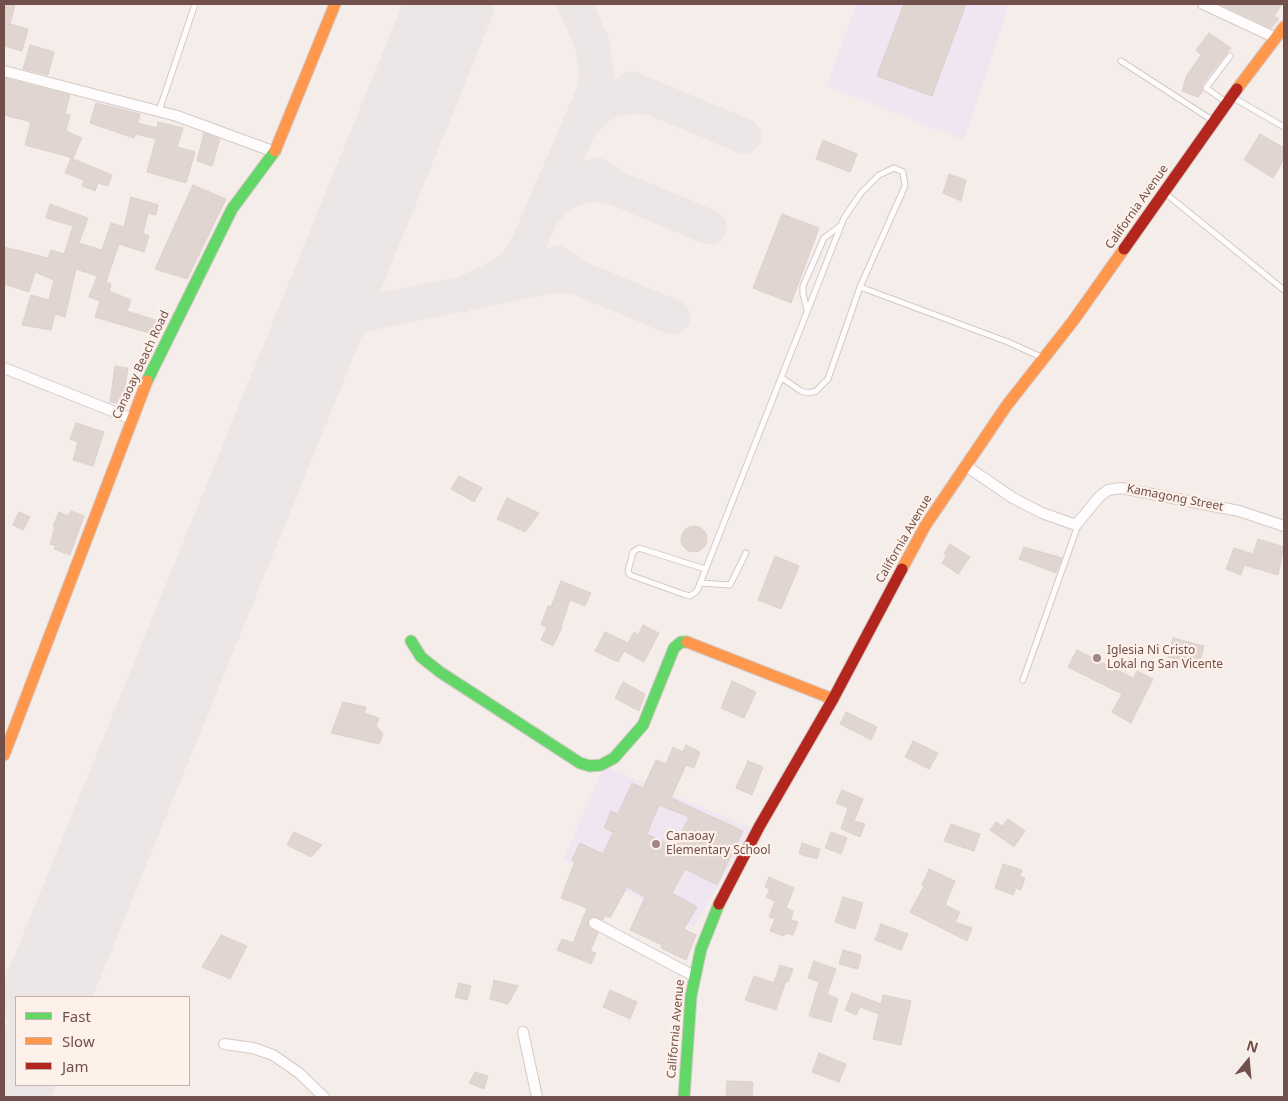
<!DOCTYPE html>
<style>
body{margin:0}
#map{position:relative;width:1288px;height:1101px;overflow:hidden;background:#f5ede9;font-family:"Noto Sans",sans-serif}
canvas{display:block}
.frame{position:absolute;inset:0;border:5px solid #71504c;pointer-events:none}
.legend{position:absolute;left:15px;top:996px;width:175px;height:90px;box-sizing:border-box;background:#fef1ea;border:1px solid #c6b1ab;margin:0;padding:6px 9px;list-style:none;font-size:15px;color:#71504c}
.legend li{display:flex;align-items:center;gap:10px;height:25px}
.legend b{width:25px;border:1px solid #c6b1ab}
.north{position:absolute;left:1223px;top:1036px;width:50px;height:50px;-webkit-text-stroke:4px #fef1ea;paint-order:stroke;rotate:17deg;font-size:14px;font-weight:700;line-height:20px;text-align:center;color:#71504c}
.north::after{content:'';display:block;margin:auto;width:18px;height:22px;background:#71504c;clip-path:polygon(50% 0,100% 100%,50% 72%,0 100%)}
</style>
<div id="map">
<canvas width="1288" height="1101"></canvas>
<div class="frame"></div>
<ul class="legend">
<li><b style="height:6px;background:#63d668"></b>Fast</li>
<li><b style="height:6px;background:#ff974d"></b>Slow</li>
<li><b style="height:6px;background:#b3261e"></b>Jam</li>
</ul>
<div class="north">N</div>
</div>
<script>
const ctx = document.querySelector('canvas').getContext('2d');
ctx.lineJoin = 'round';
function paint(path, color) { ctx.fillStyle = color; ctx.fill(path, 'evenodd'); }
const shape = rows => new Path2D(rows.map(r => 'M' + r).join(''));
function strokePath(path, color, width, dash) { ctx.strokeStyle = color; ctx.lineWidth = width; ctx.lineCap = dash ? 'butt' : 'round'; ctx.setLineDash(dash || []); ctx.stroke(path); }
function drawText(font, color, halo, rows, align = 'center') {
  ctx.font = font + ' "Noto Sans",sans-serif'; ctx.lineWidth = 4.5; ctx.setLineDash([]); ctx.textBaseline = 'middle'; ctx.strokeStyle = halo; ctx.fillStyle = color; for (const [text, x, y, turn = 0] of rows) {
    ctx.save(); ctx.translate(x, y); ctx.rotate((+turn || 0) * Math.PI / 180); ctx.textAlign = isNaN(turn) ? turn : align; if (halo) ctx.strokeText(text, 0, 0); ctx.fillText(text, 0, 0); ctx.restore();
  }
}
const education = shape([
 [856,4,1009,4,964,140,827,86],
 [604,766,751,828,694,927,564,859]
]);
const taxiway = shape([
 [631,89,744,136],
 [581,125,592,111,613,99,639,96,651,98],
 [596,175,616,188,709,227],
 [543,213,558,196,583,185,594,184,616,188],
 [557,263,576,277,673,317],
 [339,276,334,299,336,307,348,315,359,315],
 [461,295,500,277,510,270,526,250,594,92,597,79,593,46,575,4],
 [307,353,326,330,359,315,554,275,576,277]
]);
const runway = shape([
 [45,997,450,4],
 [4,1097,16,1067]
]);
const building = shape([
 [4,4,15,4,10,24,28,29,22,51,4,46,4,4],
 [904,4,966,4,932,96,877,76,904,4],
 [1219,4,1282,4,1274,16,1279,19,1271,28,1219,4],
 [1209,33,1231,48,1202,85,1203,91,1198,97,1182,91,1187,75,1201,55,1196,50,1209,33],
 [30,45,54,52,48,75,23,69,30,45],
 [4,78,70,95,65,114,70,115,66,131,82,138,73,158,25,145,31,122,4,115,4,78],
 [96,103,140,114,138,123,157,128,158,122,183,128,177,147,195,152,186,183,147,172,156,139,135,134,134,138,90,123,96,103],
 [204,133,220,139,212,166,197,161,204,133],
 [1260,134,1284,148,1284,159,1273,178,1244,160,1260,134],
 [823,140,857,154,850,172,816,159,823,140],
 [71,158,112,175,108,186,98,183,95,191,82,186,84,180,65,173,71,158],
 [949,174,966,180,961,201,943,193,949,174],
 [193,185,226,199,187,279,155,269,193,185],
 [131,197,158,205,156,215,148,213,143,233,149,236,144,252,119,244,106,282,111,284,109,291,131,300,127,311,165,323,159,336,95,317,100,301,89,297,97,276,76,269,65,317,55,314,51,330,22,325,31,295,49,300,54,280,35,272,29,292,4,284,4,247,48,258,51,250,64,254,73,226,46,218,50,204,88,218,79,243,102,250,111,223,124,227,131,197],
 [782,214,819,228,791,303,753,288,782,214],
 [115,366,128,368,122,404,110,402,115,366],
 [76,423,104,432,93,466,73,460,78,442,70,439,76,423],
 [459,476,482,488,474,502,451,489,459,476],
 [507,498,539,513,525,532,497,519,507,498],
 [71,511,84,516,70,555,54,549,56,546,50,544,55,527,53,526,59,512,68,516,71,511],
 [19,512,30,517,23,530,13,525,19,512],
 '681 539a13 13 0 1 1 26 0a13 13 0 1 1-26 0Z',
 [1258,539,1284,547,1278,575,1244,565,1241,575,1226,569,1234,548,1253,554,1258,539],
 [950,544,970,557,958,574,942,563,947,555,944,554,950,544],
 [1024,547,1062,558,1056,573,1019,559,1024,547],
 [775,556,799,566,781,609,758,600,775,556],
 [561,581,591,593,585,606,570,600,561,627,562,627,553,646,541,640,547,627,541,625,548,606,551,607,561,581],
 [643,625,659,633,644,662,624,651,618,662,595,651,605,632,628,643,634,632,638,635,643,625],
 [1173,638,1204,646,1199,665,1168,657,1173,638],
 [1077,650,1133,678,1137,671,1153,679,1131,723,1112,712,1122,694,1068,667,1077,650],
 [732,681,756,692,744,718,721,708,732,681],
 [623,682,645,694,639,711,615,698,623,682],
 [343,702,366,707,364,713,379,718,376,726,383,734,379,744,331,733,343,702],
 [846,712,877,727,871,740,840,724,846,712],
 [913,741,938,753,929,769,905,757,913,741],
 [686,745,700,752,694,768,686,765,671,798,743,831,717,885,685,869,672,893,697,907,684,929,696,935,686,960,661,948,662,945,630,930,645,897,627,887,610,918,605,915,603,920,593,916,588,920,588,927,598,933,590,951,596,953,591,964,557,950,562,939,573,943,587,908,561,898,575,861,572,860,580,843,603,854,613,832,604,828,611,811,618,814,632,783,643,788,656,760,666,764,673,747,683,752,686,745],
 [659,805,689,817,674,847,647,834,659,805],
 [748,761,763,767,752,795,736,788,748,761],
 [842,790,863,799,854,821,865,824,860,837,841,829,848,808,836,803,842,790],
 [1008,819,1025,831,1014,847,990,830,996,822,1002,826,1008,819],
 [951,824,980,834,974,851,944,841,951,824],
 [294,832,322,845,311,857,287,845,294,832],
 [831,832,847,838,841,854,825,848,831,832],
 [802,843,820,849,817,859,799,854,802,843],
 [1003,864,1022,870,1020,876,1025,878,1021,890,1016,888,1013,895,995,888,1003,864],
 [929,869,955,881,945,905,960,912,955,922,972,928,967,941,910,912,924,886,922,885,929,869],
 [769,877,794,888,786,908,793,911,791,920,798,922,793,935,785,933,784,936,770,931,775,919,769,917,775,901,766,897,770,889,765,887,769,877],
 [843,897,863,903,855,929,835,922,843,897],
 [881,924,908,934,901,950,875,940,881,924],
 [221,935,247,946,230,979,202,967,221,935],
 [843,950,861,955,858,969,839,964,843,950],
 [814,961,836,969,827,994,838,999,831,1022,809,1016,819,982,808,978,814,961],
 [780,965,793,969,788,982,786,981,776,1010,745,1000,754,976,774,983,780,965],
 [494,980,518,986,508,1004,490,999,494,980],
 [459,983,471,986,467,1000,455,997,459,983],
 [610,990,637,1002,630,1019,603,1007,610,990],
 [852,993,881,1004,883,995,911,1001,901,1045,873,1039,879,1014,860,1007,856,1015,845,1010,852,993],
 [819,1053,846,1064,839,1082,812,1072,819,1053],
 [475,1072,488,1076,484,1089,469,1083,475,1072],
 [727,1081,753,1082,752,1097,726,1097,727,1081]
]);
const lane = shape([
 [1121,61,1212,120],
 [1232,97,1284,127],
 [1226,102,1206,88,1230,56],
 [159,111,195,4],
 [1165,193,1284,290],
 [860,287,1008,342,1041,357],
 [807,310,803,294,803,286,824,238,840,226],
 [705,569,639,548,633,552,628,571,630,575,683,594,690,596,697,591,844,218,861,193,879,175,894,168,903,172,905,186,860,287,828,379,816,391,808,393,801,391,782,378],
 [700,583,730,585,746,553],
 [1023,680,1078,525]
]);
const street = shape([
 [1203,4,1276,38],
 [4,71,177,116,275,152],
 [4,368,130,418],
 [966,466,1013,498,1042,513,1076,525,1100,496,1108,490,1121,488,1239,511,1284,526],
 [594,923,694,976],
 [523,1032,537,1097],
 [224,1044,253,1048,273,1055,299,1073,324,1097]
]);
const fast = shape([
 [147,381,232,209,275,151],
 [411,641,421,657,440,672,580,763,590,766,601,765,614,758,643,725,674,648,681,642,687,642],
 [684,1097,691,996,701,949,719,904]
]);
const slow = shape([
 [1237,89,1284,27],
 [275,151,335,4],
 [902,569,925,526,1007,405,1073,321,1124,249],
 [687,642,833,699],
 [4,755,147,381]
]);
const jam = shape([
 [1124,249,1237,89],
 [719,904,759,827,833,699,902,569]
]);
const markers = [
 [1097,658,5,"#9f8783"],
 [656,844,5,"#9f8783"]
];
const streetNames = [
 ["California Avenue",1137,207,-55],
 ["Canaoay Beach Road",141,365,-65],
 ["Kamagong Street",1175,498,11],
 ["California Avenue",904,539,-60],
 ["California Avenue",676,1029,-85]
];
const poiNames = [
 ["Iglesia Ni Cristo",1107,651],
 ["Lokal ng San Vicente",1107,665],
 ["Canaoay",666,837],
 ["Elementary School",666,851]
];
paint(education, '#efe6f1');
strokePath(taxiway, '#ece7e6', 35);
strokePath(runway, '#ece7e6', 88);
paint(building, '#e1d5d1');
strokePath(building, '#ddcfcc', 1);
strokePath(lane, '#d4cac6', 7);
strokePath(street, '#d4cac6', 12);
strokePath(fast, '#d4c9c6', 13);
strokePath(slow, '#d4c9c6', 13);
strokePath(jam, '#d4c9c6', 13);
strokePath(lane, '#fefcfc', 5);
strokePath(street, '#fefcfc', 10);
strokePath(fast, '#63d668', 11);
strokePath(slow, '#ff974d', 11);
strokePath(jam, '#b3261e', 11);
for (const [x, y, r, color] of markers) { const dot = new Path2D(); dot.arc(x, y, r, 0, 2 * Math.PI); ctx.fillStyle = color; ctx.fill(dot); strokePath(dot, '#fef1ea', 2); }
drawText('12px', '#71504c', '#fef1ea', streetNames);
drawText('12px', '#71504c', '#fef1ea', poiNames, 'left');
</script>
